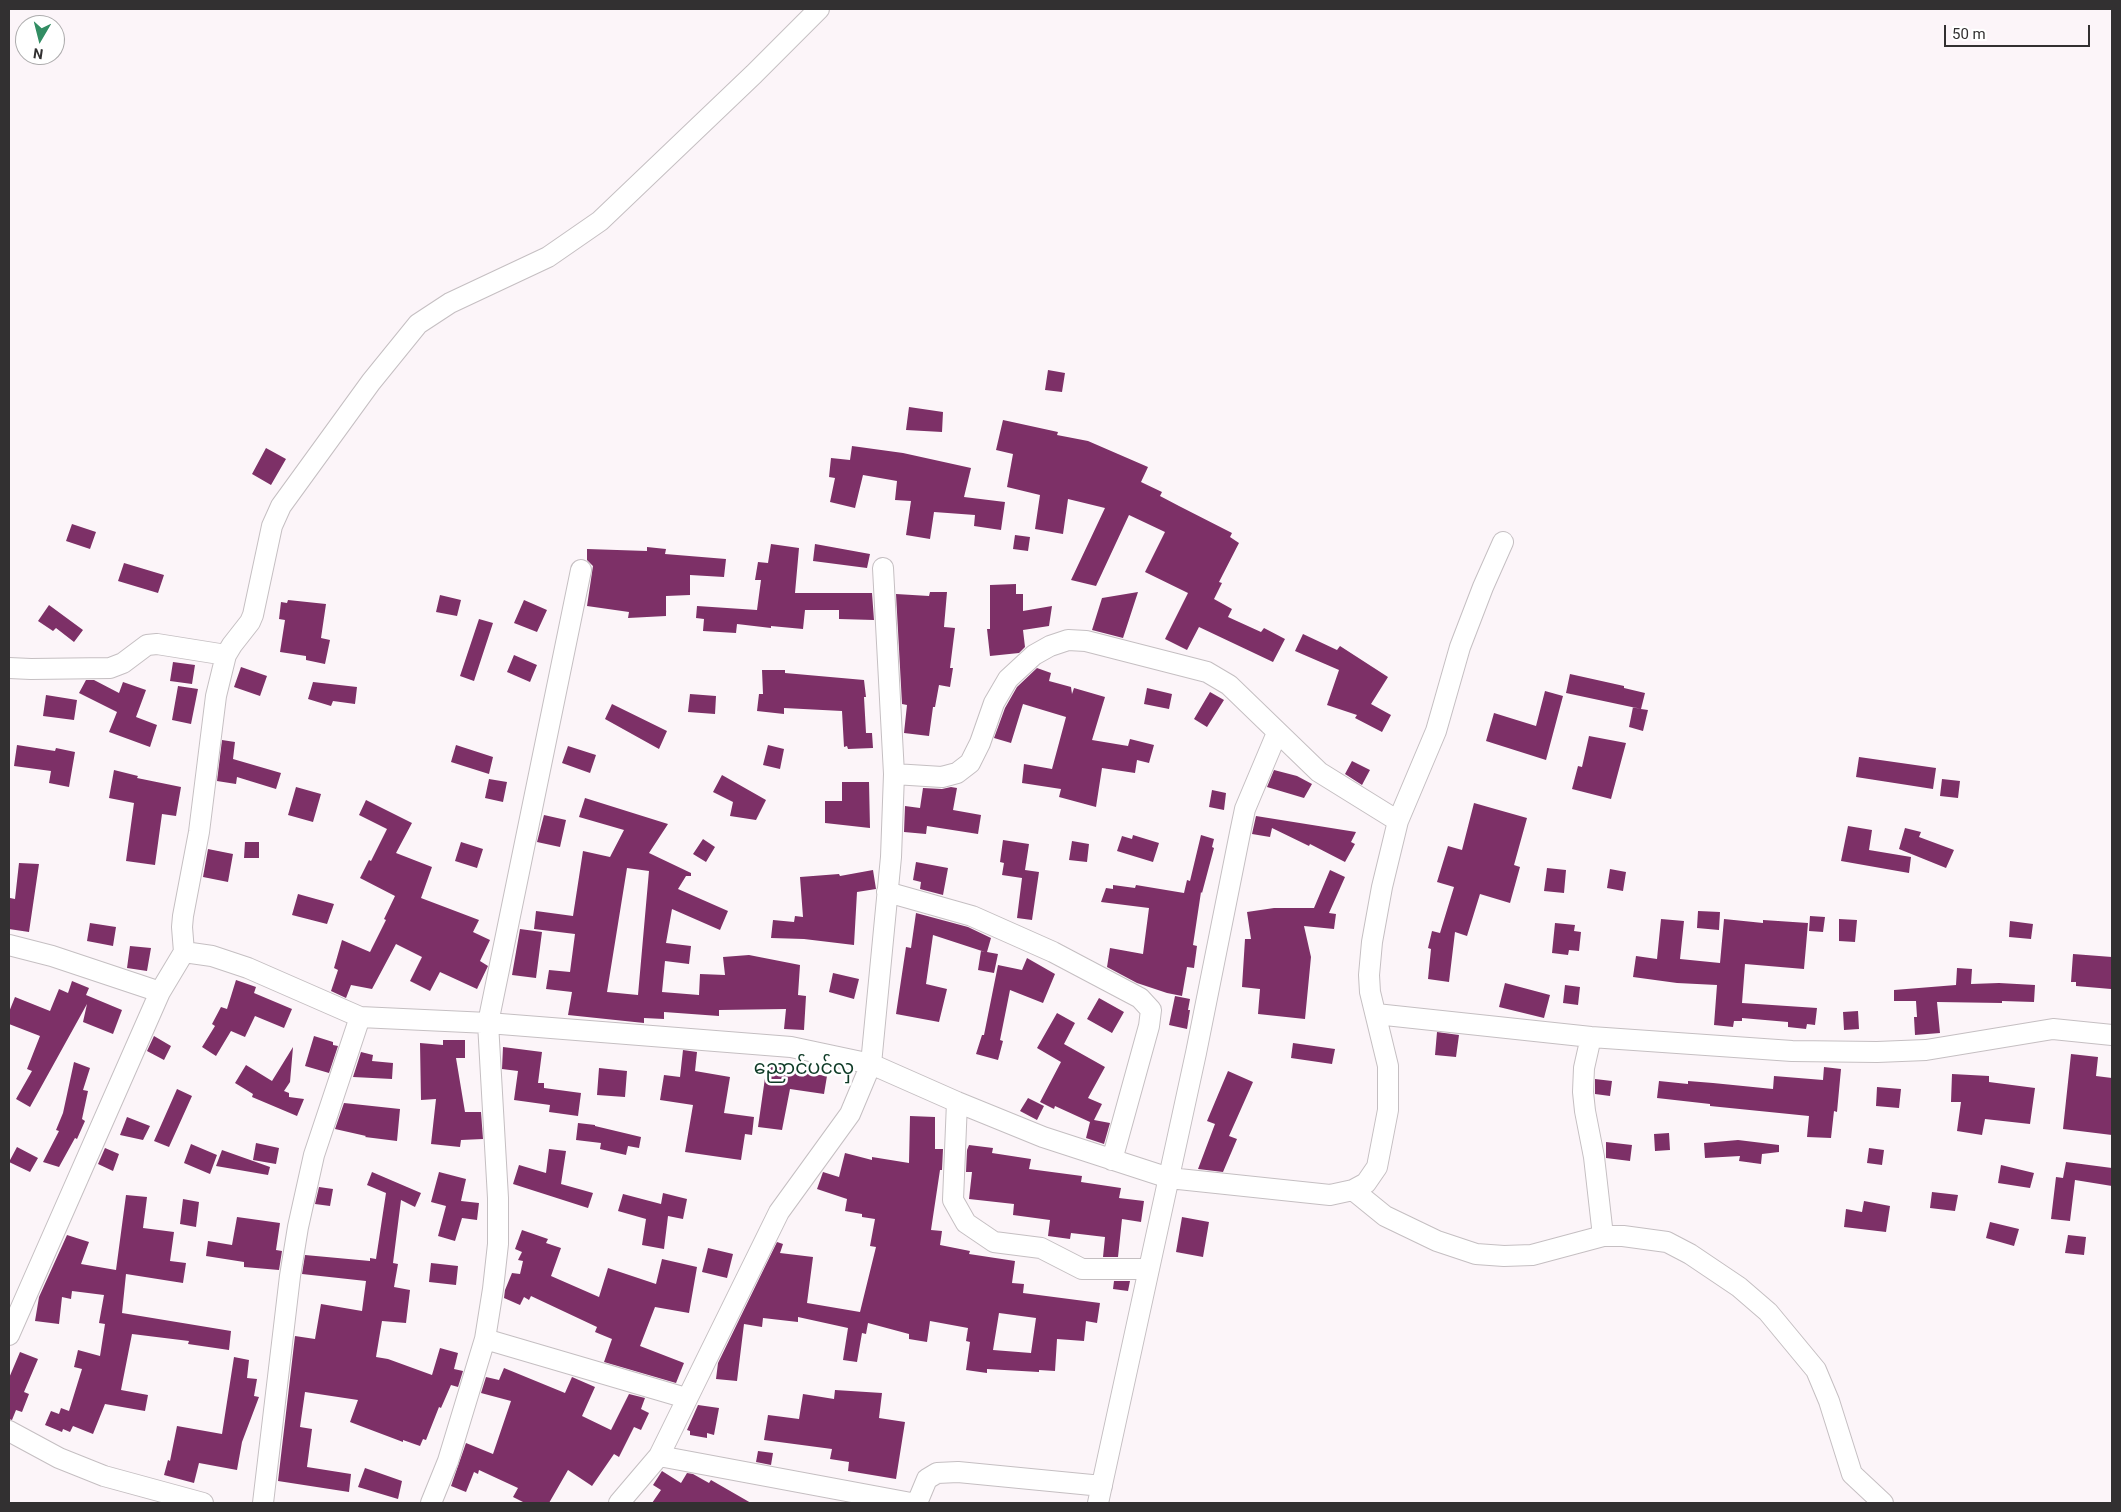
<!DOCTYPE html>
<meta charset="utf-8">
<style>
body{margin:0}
#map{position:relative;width:2121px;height:1512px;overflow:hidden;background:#fcf5f9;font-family:Roboto,sans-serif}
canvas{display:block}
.frame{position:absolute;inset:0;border:10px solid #323031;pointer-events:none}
.north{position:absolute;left:15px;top:15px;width:50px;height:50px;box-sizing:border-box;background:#fff;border:1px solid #adacad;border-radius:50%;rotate:188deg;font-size:14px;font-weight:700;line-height:20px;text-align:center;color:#323031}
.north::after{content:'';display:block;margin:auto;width:18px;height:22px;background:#328d63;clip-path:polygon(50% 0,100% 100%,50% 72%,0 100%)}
.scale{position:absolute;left:1944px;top:25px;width:146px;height:22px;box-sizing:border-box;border:2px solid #323031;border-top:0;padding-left:6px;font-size:15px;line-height:18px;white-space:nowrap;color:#323031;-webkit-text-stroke:4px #fff;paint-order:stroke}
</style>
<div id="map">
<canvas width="2121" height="1512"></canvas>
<div class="frame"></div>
<div class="north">N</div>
<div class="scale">50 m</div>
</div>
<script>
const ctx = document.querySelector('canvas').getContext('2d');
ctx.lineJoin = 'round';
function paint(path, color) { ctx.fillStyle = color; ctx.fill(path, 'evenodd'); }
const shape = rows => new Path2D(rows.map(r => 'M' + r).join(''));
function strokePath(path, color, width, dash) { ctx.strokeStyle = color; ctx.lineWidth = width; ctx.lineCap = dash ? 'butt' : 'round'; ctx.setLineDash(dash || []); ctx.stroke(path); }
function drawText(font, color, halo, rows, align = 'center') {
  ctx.font = font + ' Roboto,"Noto Sans Myanmar",sans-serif'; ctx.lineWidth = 5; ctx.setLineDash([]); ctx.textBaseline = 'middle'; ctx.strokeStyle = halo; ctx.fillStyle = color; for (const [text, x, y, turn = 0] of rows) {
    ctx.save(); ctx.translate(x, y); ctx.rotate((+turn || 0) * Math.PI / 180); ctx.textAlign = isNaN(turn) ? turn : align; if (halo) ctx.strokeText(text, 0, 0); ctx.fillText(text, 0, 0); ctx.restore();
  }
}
const building = shape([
 [1048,370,1065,373,1062,392,1045,390],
 [909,407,943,412,942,432,906,430],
 [1003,420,1058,432,1057,435,1088,441,1148,467,1141,482,1162,492,1160,496,1179,506,1232,533,1230,537,1239,543,1219,582,1222,583,1214,599,1232,609,1228,617,1261,632,1264,628,1285,639,1273,662,1199,627,1187,650,1165,639,1188,593,1145,572,1165,532,1129,515,1096,586,1071,580,1105,508,1068,499,1063,534,1035,529,1040,495,1007,487,1013,454,996,450],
 [852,446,903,453,971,468,964,497,1005,502,1001,530,974,526,975,515,934,512,930,539,906,535,911,501,895,500,897,481,863,475,855,508,830,502,835,478,829,477,831,458,850,460],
 [266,448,286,459,271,485,252,474],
 [72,524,96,532,90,549,66,541],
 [1015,535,1030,537,1028,551,1013,549],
 [771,544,799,548,795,593,872,593,874,620,839,619,839,610,805,610,803,629,771,626,771,628,737,624,736,633,703,631,704,619,696,618,697,606,757,610,761,580,755,580,758,562,768,563],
 [815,544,870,554,867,568,813,561],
 [647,547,666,549,665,554,726,559,724,577,690,575,690,595,666,596,666,616,628,618,629,612,587,606,593,566,587,560,587,549,647,551],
 [124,563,164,575,158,593,118,581],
 [1016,584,1016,594,1023,594,1023,611,1052,606,1049,626,1023,630,1025,647,1019,653,990,656,987,629,990,629,990,585],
 [930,592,947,592,944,627,955,628,950,668,953,668,950,687,939,685,935,707,933,707,929,736,904,733,907,705,902,704,896,594,929,596],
 [1138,592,1123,638,1092,630,1102,598],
 [440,595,461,600,457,616,436,612],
 [288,600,326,604,321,638,330,640,325,664,306,660,306,656,280,652,285,620,279,619,281,602,287,603],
 [524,600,547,610,537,632,514,623],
 [49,605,83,630,74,642,56,628,53,631,38,621],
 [479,619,493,623,474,681,460,676],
 [1303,634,1337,650,1340,646,1388,677,1371,704,1391,715,1382,732,1355,718,1357,715,1327,705,1339,670,1295,651],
 [514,655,537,665,530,682,507,672],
 [173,662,195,665,192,684,170,681],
 [241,667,267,676,260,696,234,687],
 [1037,668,1051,673,1049,681,1071,687,1072,694,1074,688,1105,697,1092,740,1128,746,1130,739,1154,745,1149,763,1137,760,1135,773,1102,768,1096,807,1059,797,1061,789,1022,783,1024,764,1052,769,1066,717,1023,704,1011,743,994,738,1005,708,1017,687],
 [762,670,785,670,785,673,864,680,866,697,864,697,866,733,872,733,873,748,848,749,847,746,844,747,842,711,784,708,784,714,757,711,759,694,763,694],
 [1570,674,1624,686,1624,688,1645,693,1641,709,1648,710,1643,731,1629,727,1633,707,1641,709,1566,693],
 [86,680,94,680,119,693,123,682,146,690,136,717,157,725,150,747,109,732,117,712,79,693],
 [313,682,357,687,355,704,333,701,331,706,308,699],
 [178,686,198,689,191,724,172,720],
 [1147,688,1172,694,1169,709,1144,704],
 [1545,691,1563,696,1546,760,1486,741,1494,713,1536,726],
 [1210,692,1224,700,1207,727,1194,719],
 [690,694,716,696,715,714,688,712],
 [46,695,77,700,74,720,43,716],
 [612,704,667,731,659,749,605,719],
 [1589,736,1626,743,1611,799,1572,789,1578,766,1582,767],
 [222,740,235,742,233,759,281,773,276,789,237,777,236,784,217,781],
 [17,745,55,751,56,748,75,752,69,787,49,783,51,771,14,766],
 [456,745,493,757,489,774,451,762],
 [768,745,784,749,780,769,763,765],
 [568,746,596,755,590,773,562,763],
 [1859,757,1936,768,1933,789,1856,777],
 [1352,761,1370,770,1362,785,1345,774],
 [114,770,138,776,137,778,181,787,176,816,162,814,155,865,126,861,134,803,109,798],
 [1274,770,1297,776,1312,784,1304,798,1267,787],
 [722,775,766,800,756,820,730,816,733,802,713,792],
 [489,779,507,782,503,802,485,798],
 [1942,779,1960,781,1958,798,1940,796],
 [842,782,869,782,870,828,825,823,825,801,842,801],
 [296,787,321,794,313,822,288,815],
 [951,787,957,788,953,810,981,815,978,834,927,826,926,834,904,832,905,806,920,808,923,788,942,789],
 [1212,790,1226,793,1224,810,1209,807],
 [585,798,668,824,649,853,691,873,691,876,686,876,678,889,728,911,720,930,672,909,666,943,691,946,689,964,665,961,662,992,699,995,700,974,725,975,723,957,749,955,800,965,798,995,806,996,804,1030,784,1029,786,1009,719,1010,719,1016,664,1012,664,1019,644,1018,644,1023,568,1015,572,992,546,989,549,970,570,972,575,934,534,929,536,911,573,916,583,851,610,857,624,830,579,817],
 [627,868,649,871,638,995,607,992],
 [366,800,412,823,396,853,432,867,421,898,479,920,473,932,490,940,480,961,488,966,477,989,440,972,430,991,410,981,422,957,396,944,372,989,351,985,346,998,331,991,338,970,334,968,342,940,370,952,386,920,384,919,395,896,360,878,369,860,371,861,387,829,359,815],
 [1474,803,1527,818,1514,865,1520,867,1510,903,1480,894,1467,936,1455,932,1449,982,1428,979,1431,949,1428,948,1432,931,1440,933,1454,887,1437,882,1448,846,1462,850],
 [544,815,566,820,560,847,537,842],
 [1256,816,1356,832,1351,842,1355,844,1345,862,1310,844,1309,846,1272,828,1270,837,1252,834],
 [1848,826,1872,830,1869,850,1911,857,1909,873,1841,861],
 [1905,828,1921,832,1919,837,1954,850,1946,868,1899,849],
 [1133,835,1159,843,1153,862,1117,851,1122,836,1132,839],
 [1201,835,1214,839,1212,847,1214,848,1202,893,1201,892,1193,945,1197,946,1194,968,1187,967,1182,996,1167,993,1137,983,1107,967,1110,948,1143,954,1149,908,1101,902,1106,888,1113,889,1113,885,1135,888,1136,885,1184,893,1187,880,1190,881],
 [703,839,715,847,706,862,693,854],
 [1003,840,1029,844,1025,870,1039,872,1032,920,1017,918,1022,878,1002,875,1004,863,1000,862],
 [1072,841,1089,844,1087,862,1069,860],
 [245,842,259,842,259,858,244,858],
 [461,842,483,849,477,868,455,861],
 [208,849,233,854,228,882,203,877],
 [916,862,948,868,943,895,920,889,921,882,913,880],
 [19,863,39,864,29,932,9,929,10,898,15,899],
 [1547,868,1566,870,1564,893,1544,891],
 [1610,869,1626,872,1623,891,1607,888],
 [873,870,876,889,857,892,854,945,804,939,771,938,773,920,794,922,795,916,803,917,800,877,839,874,840,876],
 [1330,870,1345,877,1329,913,1336,914,1334,929,1304,926,1311,957,1305,1019,1258,1014,1260,989,1242,987,1245,939,1251,939,1247,912,1274,908,1314,908],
 [298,894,334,904,327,924,292,915],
 [1698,911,1720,912,1719,930,1697,928],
 [916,913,968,927,991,938,987,952,998,954,994,973,978,970,981,951,985,952,933,935,926,984,947,989,939,1022,896,1014,906,947,911,948],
 [1810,916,1825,917,1823,932,1809,931],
 [1661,919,1684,921,1680,959,1720,963,1724,919,1763,923,1763,920,1808,923,1804,969,1745,964,1742,1003,1817,1008,1815,1025,1807,1024,1806,1029,1788,1027,1788,1022,1742,1018,1742,1021,1734,1021,1733,1027,1714,1025,1717,985,1677,983,1633,977,1636,956,1657,959],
 [1839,919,1857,920,1855,942,1839,941],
 [2010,921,2033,924,2031,939,2009,937],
 [90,923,116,927,113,946,87,941],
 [1555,923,1575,925,1574,931,1581,932,1579,951,1569,950,1568,955,1552,953],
 [520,929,542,932,536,978,512,975],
 [130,946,151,948,147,971,127,968],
 [2073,954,2112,957,2111,989,2076,986,2076,982,2071,982],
 [1027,958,1055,974,1043,1003,1010,990,1000,1040,1003,1041,998,1060,976,1054,982,1035,984,1035,998,965,1022,970],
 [1957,968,1972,969,1971,984,1999,983,2035,985,2034,1002,2002,1001,2002,1003,1937,1002,1940,1033,1915,1035,1914,1017,1917,1017,1916,1001,1894,1001,1894,990,1956,985],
 [833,973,859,979,854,999,829,992],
 [236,980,256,987,254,993,292,1009,284,1028,255,1016,245,1037,231,1031,216,1056,202,1047,215,1026,212,1024,221,1007,227,1009],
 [72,981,89,988,86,995,122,1010,113,1034,83,1022,87,1004,30,1107,16,1099,32,1071,27,1069,40,1036,9,1024,9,1012,15,997,50,1011,59,989,68,993],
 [1505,983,1550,995,1544,1018,1499,1007],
 [1565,985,1580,987,1578,1005,1563,1003],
 [1175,996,1190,999,1188,1010,1190,1010,1187,1029,1169,1025],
 [1099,998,1124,1012,1112,1033,1087,1019],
 [1858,1011,1859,1029,1844,1030,1843,1012],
 [1057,1013,1075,1023,1064,1044,1105,1067,1088,1098,1102,1104,1094,1120,1110,1123,1104,1144,1086,1138,1090,1122,1055,1106,1054,1109,1040,1102,1061,1062,1037,1048],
 [1437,1032,1459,1035,1456,1057,1435,1055],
 [154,1036,171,1046,164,1060,147,1051],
 [314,1036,333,1042,333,1045,338,1046,329,1073,305,1066],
 [443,1040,465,1040,465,1058,456,1058,465,1112,481,1112,483,1139,461,1140,460,1147,431,1144,436,1099,421,1100,420,1043,443,1045],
 [1293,1043,1335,1049,1332,1064,1291,1058],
 [293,1047,290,1082,284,1091,289,1093,289,1097,304,1099,297,1116,252,1097,253,1094,235,1083,246,1065,272,1081],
 [503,1047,542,1052,538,1083,544,1083,544,1088,581,1093,578,1116,549,1112,550,1105,514,1100,518,1071,502,1069],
 [683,1050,697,1052,695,1071,730,1077,724,1113,754,1117,752,1135,745,1134,741,1160,685,1152,693,1105,660,1100,664,1075,680,1077],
 [361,1052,373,1055,372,1061,393,1063,392,1079,353,1077],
 [2071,1054,2098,1057,2096,1076,2112,1078,2112,1135,2063,1129],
 [74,1062,90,1068,83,1090,88,1091,82,1119,85,1121,77,1139,75,1138,59,1167,43,1162,59,1131,56,1130,63,1113],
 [767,1064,784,1066,784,1070,827,1076,824,1094,790,1089,782,1130,758,1127],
 [1824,1067,1841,1069,1837,1112,1834,1111,1831,1138,1807,1137,1809,1116,1710,1106,1710,1104,1657,1098,1659,1081,1688,1084,1688,1081,1713,1083,1773,1089,1774,1076,1823,1080],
 [599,1068,627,1071,625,1097,597,1095],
 [1228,1071,1253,1082,1229,1136,1237,1139,1223,1172,1198,1169,1215,1124,1207,1121],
 [1952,1074,1989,1076,1989,1082,2035,1088,2030,1124,1985,1119,1982,1135,1957,1131,1961,1102,1951,1102],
 [1595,1079,1612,1081,1610,1096,1595,1094],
 [1877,1087,1901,1089,1899,1108,1876,1106],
 [177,1089,192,1096,169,1147,154,1141],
 [1028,1098,1044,1106,1037,1120,1020,1111],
 [344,1103,400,1109,397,1141,365,1137,366,1136,335,1129],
 [910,1116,935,1117,935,1149,943,1149,942,1170,940,1170,931,1230,942,1231,940,1245,970,1251,969,1254,1015,1261,1012,1283,1024,1284,1023,1293,1100,1303,1097,1323,1086,1321,1084,1341,1057,1339,1055,1371,1039,1370,1039,1372,987,1369,987,1373,966,1370,970,1342,966,1341,968,1328,930,1321,927,1342,909,1339,909,1334,868,1323,866,1334,862,1333,857,1362,843,1360,848,1328,798,1317,798,1322,763,1318,762,1327,744,1324,737,1381,716,1379,718,1363,777,1242,783,1244,780,1253,813,1257,807,1303,860,1312,876,1247,870,1246,875,1219,862,1217,862,1214,845,1211,847,1199,817,1189,823,1172,839,1177,845,1153,872,1160,872,1157,909,1163],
 [999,1313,1036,1318,1031,1353,993,1350],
 [127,1117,150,1126,143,1140,120,1135],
 [578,1123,595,1125,595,1126,641,1137,639,1148,628,1146,626,1155,600,1149,601,1143,576,1140],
 [1669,1133,1670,1150,1655,1151,1654,1134],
 [1738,1140,1779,1145,1779,1152,1762,1154,1761,1164,1739,1161,1740,1156,1705,1158,1704,1143],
 [1606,1142,1632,1145,1630,1161,1606,1158],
 [256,1143,279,1148,276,1164,253,1160],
 [191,1144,217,1155,210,1174,184,1163],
 [969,1145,993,1148,992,1153,1031,1159,1029,1169,1082,1176,1081,1182,1121,1188,1119,1198,1144,1201,1141,1222,1122,1219,1118,1257,1103,1257,1105,1237,1071,1233,1070,1239,1048,1236,1050,1220,1013,1215,1014,1204,969,1199,972,1172,966,1172,967,1150],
 [17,1147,38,1158,30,1172,9,1162],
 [105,1148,119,1154,113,1171,98,1164],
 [1869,1148,1884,1150,1882,1165,1867,1163],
 [549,1149,566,1151,561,1184,593,1193,588,1208,513,1184,519,1165,546,1173],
 [222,1150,270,1167,268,1175,216,1166],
 [2066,1162,2112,1168,2112,1186,2075,1180,2070,1221,2051,1219,2056,1177,2063,1178],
 [2001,1165,2034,1173,2030,1188,1998,1183],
 [372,1172,421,1193,415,1207,401,1200,393,1263,398,1264,394,1287,410,1290,406,1323,382,1321,376,1357,388,1359,432,1375,440,1348,458,1353,454,1369,463,1371,458,1387,451,1385,441,1408,439,1407,426,1440,423,1439,420,1446,403,1440,403,1442,350,1422,358,1400,305,1392,300,1427,312,1429,307,1467,351,1474,349,1492,278,1481,295,1336,315,1339,321,1304,362,1311,366,1281,302,1274,305,1255,370,1261,370,1258,376,1259,386,1193,367,1185],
 [439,1172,466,1179,461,1201,479,1203,477,1220,462,1218,455,1241,438,1236,446,1206,431,1202],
 [319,1187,333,1189,330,1206,315,1204],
 [1932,1192,1958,1195,1955,1211,1930,1208],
 [663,1193,687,1199,683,1219,668,1216,664,1249,642,1245,646,1219,618,1211,623,1194,661,1204],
 [126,1195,147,1197,143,1228,174,1232,170,1261,186,1263,183,1283,126,1274,122,1313,231,1331,229,1350,188,1344,189,1341,132,1334,121,1390,148,1395,145,1411,105,1404,93,1434,73,1426,70,1432,63,1429,62,1432,45,1425,51,1411,59,1414,61,1408,69,1411,82,1369,74,1367,78,1350,100,1356,105,1324,99,1323,104,1295,72,1291,71,1299,62,1297,59,1324,35,1321,39,1297,67,1235,89,1242,81,1264,116,1270],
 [183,1199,199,1202,196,1227,180,1224],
 [1864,1201,1890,1206,1886,1232,1844,1227,1846,1209,1862,1212],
 [237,1217,280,1223,276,1250,282,1251,279,1270,244,1267,244,1262,206,1256,208,1241,232,1245],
 [1182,1217,1209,1222,1203,1257,1176,1252],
 [1990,1222,2019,1229,2014,1246,1986,1238],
 [522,1230,548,1239,546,1243,561,1248,551,1276,599,1297,608,1268,656,1284,662,1259,697,1267,689,1313,655,1307,640,1346,684,1363,676,1383,604,1362,612,1339,595,1332,597,1327,531,1296,529,1300,524,1297,520,1305,504,1298,505,1290,512,1273,520,1274,523,1261,518,1260,522,1252,515,1249],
 [2068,1235,2086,1237,2084,1255,2065,1253],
 [708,1248,733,1254,727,1278,702,1272],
 [431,1263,458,1266,456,1285,429,1282],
 [1114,1281,1130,1281,1128,1291,1113,1289],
 [20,1352,38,1359,24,1392,29,1394,22,1412,16,1410,12,1420,9,1419,9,1378],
 [234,1357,249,1360,247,1378,257,1379,254,1396,259,1397,242,1442,237,1470,199,1463,194,1483,164,1475,168,1460,170,1461,177,1426,222,1434],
 [504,1368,565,1393,572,1377,595,1387,582,1416,611,1430,629,1394,645,1398,641,1409,649,1413,641,1430,634,1427,619,1457,614,1454,592,1486,568,1470,549,1503,525,1503,513,1497,518,1488,479,1470,478,1474,474,1472,466,1492,451,1486,466,1443,493,1454,511,1401,481,1393,486,1377,499,1380],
 [835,1390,882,1393,879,1418,905,1422,896,1479,848,1471,849,1462,830,1459,832,1449,764,1440,768,1415,799,1419,803,1394,834,1399],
 [698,1405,719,1408,714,1435,707,1433,707,1438,690,1435,690,1431,687,1430],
 [758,1451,773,1453,771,1465,756,1462],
 [365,1468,402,1481,398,1499,358,1487],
 [662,1471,681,1483,687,1473,693,1474,709,1483,711,1480,751,1503,652,1503,661,1490,653,1485]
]);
const street = shape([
 [9,668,31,669,110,668,123,663,147,645,157,644,226,655],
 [894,774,942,777,957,773,970,763,980,743,994,703,1008,679,1034,655,1050,646,1068,640,1086,641,1207,672,1229,685,1319,772,1398,821],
 [887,892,972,916,1053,952,1140,998,1151,1010,1149,1026,1112,1160],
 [9,945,52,956,160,992],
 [184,952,212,956,248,968,360,1017,488,1023,791,1047,871,1064,957,1102,1043,1137,1169,1178,1330,1195,1353,1190,1366,1183,1377,1167,1388,1110,1388,1066,1370,992,1369,975,1372,942,1382,887,1398,821,1436,731,1460,647,1483,587,1503,542],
 [1376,1014,1591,1037,1792,1051,1877,1052,1926,1050,2053,1029,2112,1035],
 [1591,1037,1584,1068,1583,1092,1585,1111,1594,1157,1603,1236],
 [957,1102,953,1200,966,1223,994,1242,1041,1248,1082,1269,1149,1269],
 [1353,1190,1385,1216,1437,1241,1476,1254,1504,1256,1532,1255,1603,1236,1623,1236,1667,1242,1690,1254,1739,1287,1768,1312,1816,1370,1829,1401,1852,1474,1883,1503],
 [9,1335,160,992,184,952,182,927,183,916,199,832,216,696,226,655,232,645,250,622,253,615,272,526,281,506,371,382,418,324,450,303,548,257,600,221,754,74,819,9],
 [485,1339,686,1398],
 [9,1431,59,1458,104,1476,203,1503],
 [659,1456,911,1503],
 [263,1503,290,1276,298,1227,314,1155,360,1017],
 [431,1503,448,1461,485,1339,493,1289,498,1244,498,1198,488,1023,581,570],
 [619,1503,659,1456,779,1212,850,1114,871,1064,891,857,894,774,883,568],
 [917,1503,927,1479,937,1473,958,1472,1102,1486],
 [1098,1503,1196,1053,1240,833,1245,809,1277,733]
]);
const quarterNames = [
 ["ညောင်ပင်လှ",804,1069]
];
paint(building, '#7d3067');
strokePath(street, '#c5bfc2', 22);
strokePath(street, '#fff', 20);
drawText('19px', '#0e3a26', '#fff', quarterNames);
</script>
